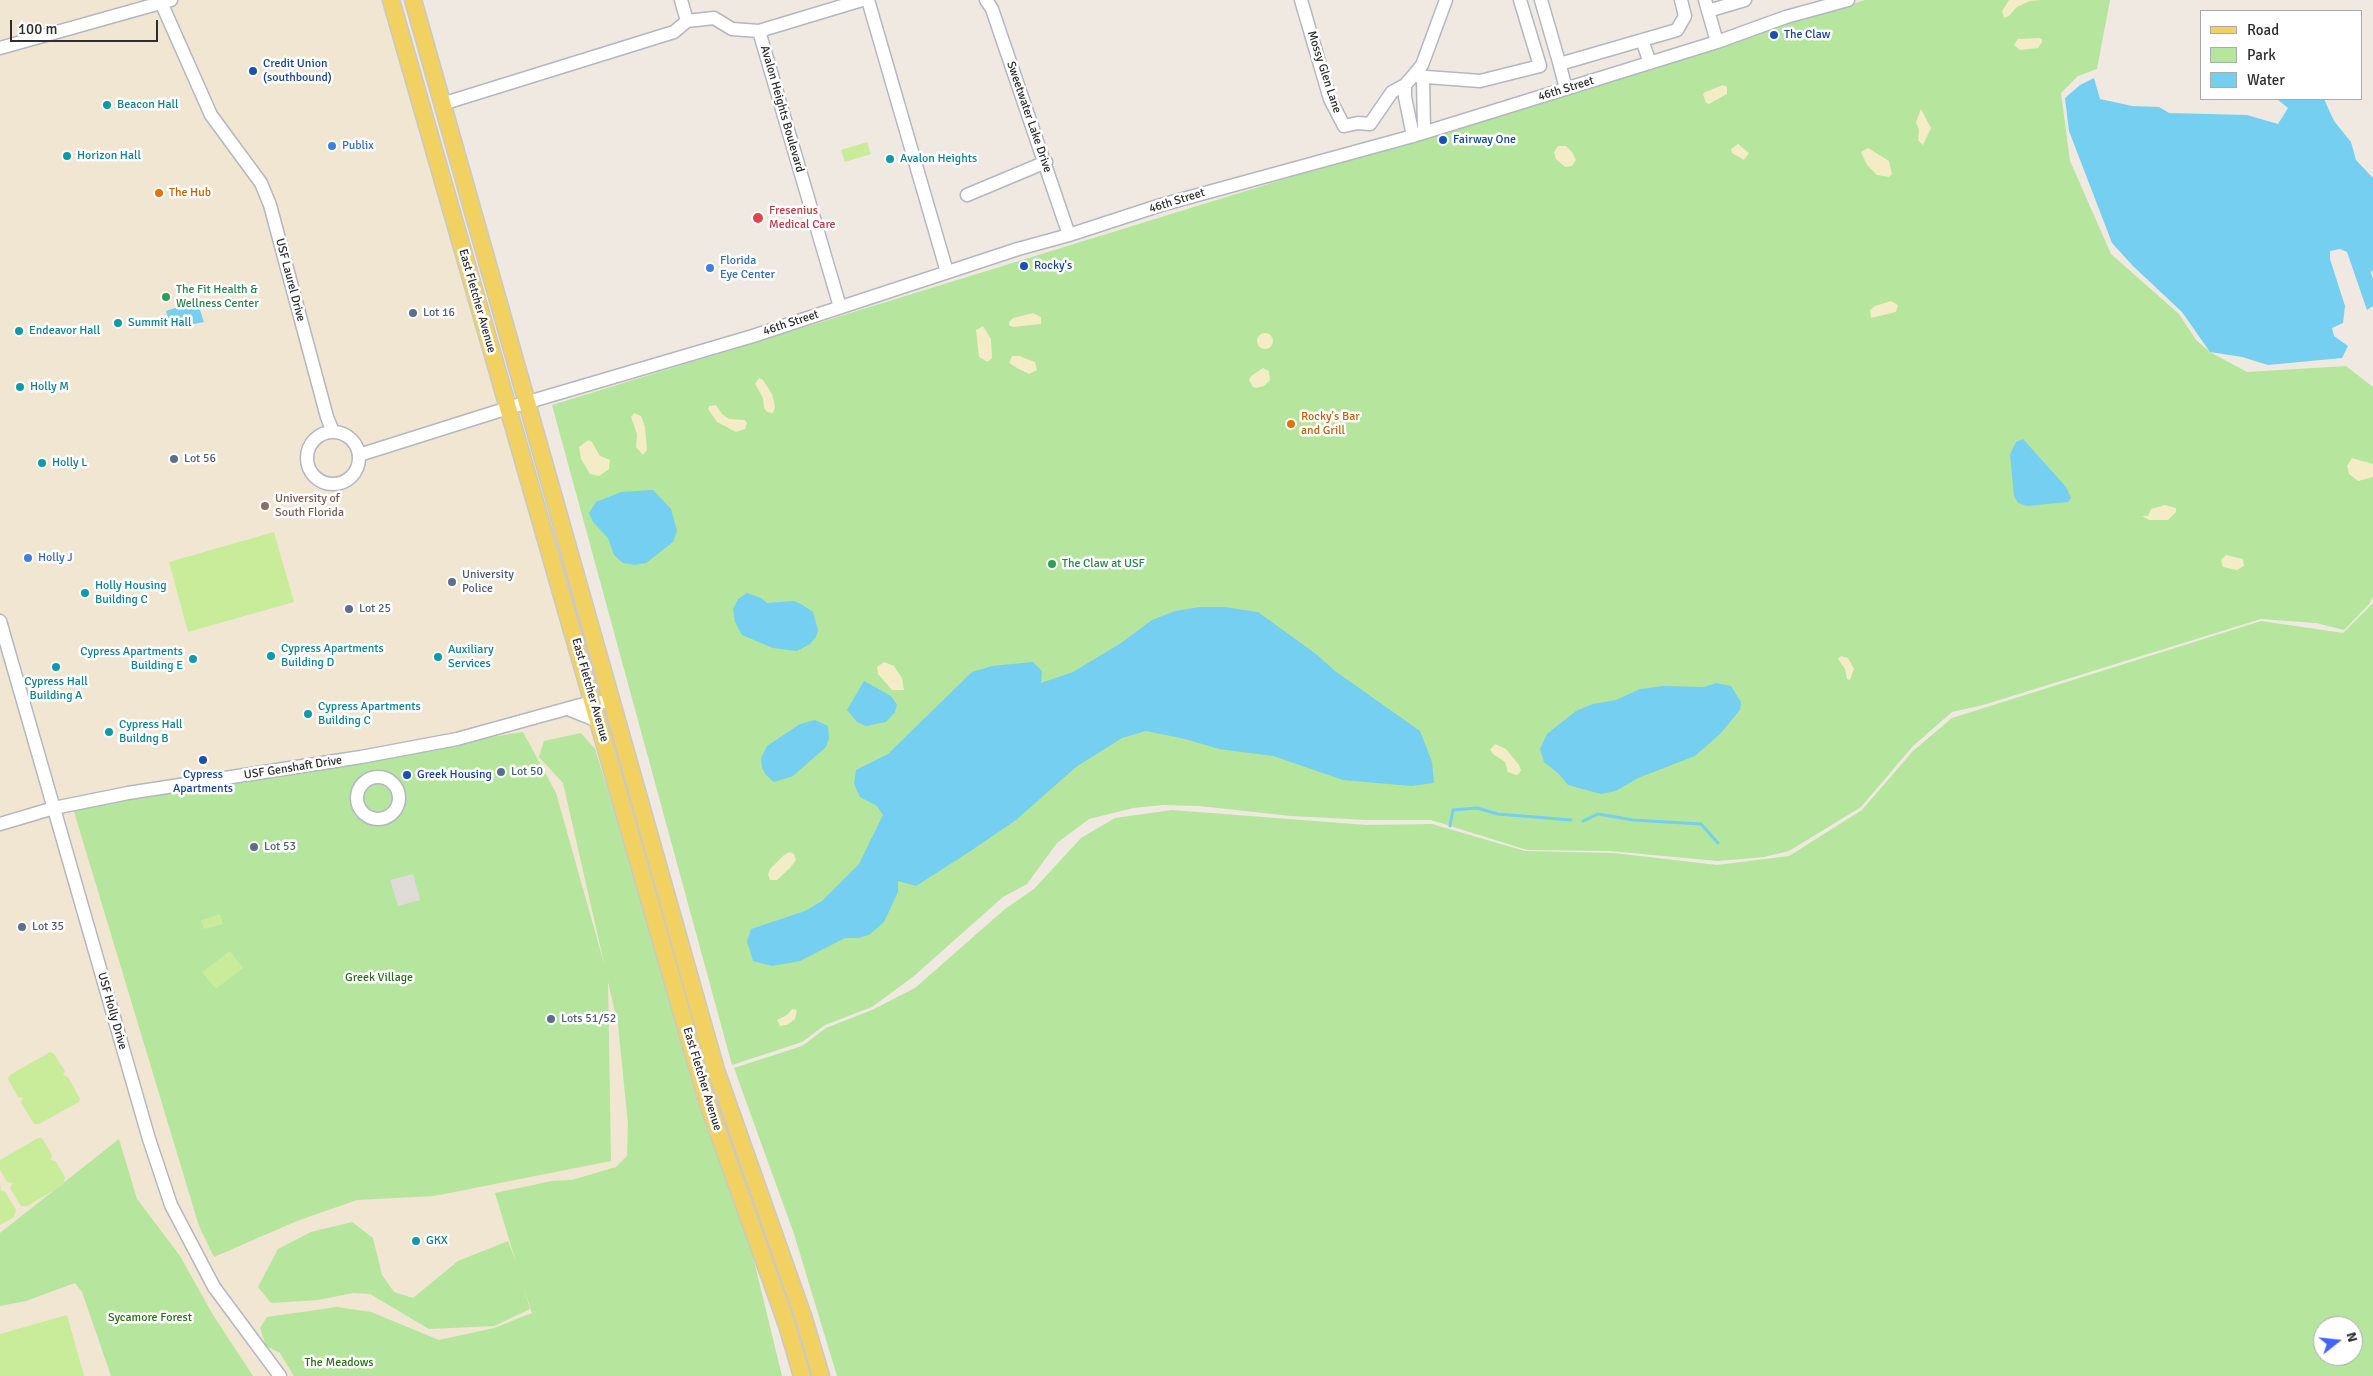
<!DOCTYPE html>
<style>
body{margin:0}
#map{position:relative;width:2373px;height:1376px;overflow:hidden;background:#efe9e1;font-family:Signika,sans-serif}
canvas{display:block}
.legend{position:absolute;left:2200px;top:10px;width:162px;height:90px;box-sizing:border-box;background:#fff;border:1px solid #ababab;margin:0;padding:6px 9px;list-style:none;font-size:15px;color:#2e2e2e}
.legend li{display:flex;align-items:center;gap:10px;height:25px}
.legend b{width:25px;border:1px solid #ababab}
.north{position:absolute;left:2313px;top:1316px;width:50px;height:50px;box-sizing:border-box;background:#fff;border:1px solid #ababab;border-radius:50%;rotate:74deg;font-size:14px;font-weight:700;line-height:20px;text-align:center;color:#2e2e2e}
.north::after{content:'';display:block;margin:auto;width:18px;height:22px;background:#4264fb;clip-path:polygon(50% 0,100% 100%,50% 72%,0 100%)}
.scale{position:absolute;left:10px;top:20px;width:148px;height:22px;box-sizing:border-box;border:2px solid #2e2e2e;border-top:0;padding-left:6px;font-size:15px;line-height:18px;white-space:nowrap;color:#2e2e2e;-webkit-text-stroke:4px #fff;paint-order:stroke}
</style>
<div id="map">
<canvas width="2373" height="1376"></canvas>
<ul class="legend">
<li><b style="height:6px;background:#f2d163"></b>Road</li>
<li><b style="height:14px;background:#b6e59e"></b>Park</li>
<li><b style="height:14px;background:#75cff0"></b>Water</li>
</ul>
<div class="north">N</div>
<div class="scale">100 m</div>
</div>
<script>
const ctx = document.querySelector('canvas').getContext('2d');
ctx.lineJoin = 'round';
function paint(path, color) { ctx.fillStyle = color; ctx.fill(path, 'evenodd'); }
const shape = rows => new Path2D(rows.map(r => 'M' + r).join(''));
function strokePath(path, color, width, dash) { ctx.strokeStyle = color; ctx.lineWidth = width; ctx.lineCap = dash ? 'butt' : 'round'; ctx.setLineDash(dash || []); ctx.stroke(path); }
function drawText(font, color, halo, rows, align = 'center') {
  ctx.font = font + ' Signika,sans-serif'; ctx.lineWidth = 5; ctx.setLineDash([]); ctx.textBaseline = 'middle'; ctx.strokeStyle = halo; ctx.fillStyle = color; for (const [text, x, y, turn = 0] of rows) {
    ctx.save(); ctx.translate(x, y); ctx.rotate((+turn || 0) * Math.PI / 180); ctx.textAlign = isNaN(turn) ? turn : align; if (halo) ctx.strokeText(text, 0, 0); ctx.fillText(text, 0, 0); ctx.restore();
  }
}
const education = shape([
 [0,0,387,0,779,1376,0,1376]
]);
const green = shape([
 [1865,0,2110,0,2097,69,2078,76,2061,93,2070,161,2111,254,2179,314,2196,340,2210,352,2247,372,2346,366,2373,387,2373,596,2370,603,2344,630,2316,623,2261,619,1983,705,1952,712,1913,746,1861,807,1789,851,1764,857,1718,861,1610,851,1527,850,1431,820,1367,820,1291,816,1199,806,1163,805,1133,808,1089,819,1057,843,1027,884,1003,897,914,976,872,1007,825,1025,802,1042,732,1065,552,405],
 [2373,603,2373,1376,837,1376,794,1234,734,1068,802,1046,826,1028,872,1010,915,988,1005,909,1034,889,1081,838,1115,818,1172,810,1367,825,1432,824,1525,851,1614,853,1717,865,1789,856,1862,810,1913,751,1952,718,2261,621,2343,633],
 [2323,1326,2353,1326,2353,1356,2323,1356],
 [523,732,556,793,605,967,563,783,539,757,544,741,581,733,595,749,748,1236,782,1376,294,1376,280,1353,266,1346,260,1328,267,1317,337,1307,371,1312,439,1340,494,1328,532,1313,523,1285,530,1309,494,1326,429,1329,370,1294,353,1293,318,1300,271,1303,258,1287,278,1249,311,1232,352,1222,373,1238,382,1275,394,1292,413,1298,458,1261,508,1241,516,1262,495,1193,552,1181,572,1180,616,1167,627,1156,628,1124,618,1025,608,982,611,1161,434,1196,357,1200,297,1221,214,1257,199,1226,72,805],
 [119,1139,137,1199,180,1256,213,1315,253,1376,111,1376,82,1292,75,1283,26,1301,0,1306,0,1233]
]);
const sand = shape([
 [2009,0,2041,0,2030,1,2017,7,2009,16,2004,18,2002,11],
 [2039,38,2042,39,2042,42,2038,48,2020,50,2014,45,2018,39],
 [1723,85,1727,87,1727,94,1709,104,1706,103,1703,94,1705,92],
 [1921,109,1931,128,1923,145,1918,140,1919,130,1916,122],
 [1738,144,1749,153,1744,160,1732,153,1731,149],
 [1558,146,1566,146,1572,152,1576,160,1572,166,1565,167,1556,159,1554,152],
 [1868,148,1889,161,1892,174,1889,177,1877,175,1867,165,1861,152],
 [1891,301,1898,305,1896,312,1871,318,1870,310,1875,306],
 [1033,313,1041,317,1041,324,1013,327,1009,325,1009,322,1013,318],
 [983,326,991,339,992,358,988,362,979,357,976,330],
 '1257 341a8 8 0 1 1 16 0a8 8 0 1 1-16 0Z',
 [1012,356,1019,356,1035,362,1037,370,1029,374,1017,368,1009,363],
 [1263,368,1269,371,1270,380,1264,386,1256,388,1253,387,1249,380,1251,376],
 [759,378,763,380,772,394,775,407,773,413,767,412,764,408,763,398,755,384],
 [716,405,722,414,729,419,745,420,747,423,745,429,736,432,717,422,708,409,709,406],
 [634,413,641,416,645,427,647,450,643,455,636,447,637,434,631,417],
 [588,440,592,442,600,456,610,460,609,469,599,476,590,474,581,459,579,447],
 [2352,458,2373,464,2373,477,2358,481,2349,474,2347,466],
 [2165,505,2176,508,2176,512,2168,520,2149,520,2142,516,2148,516,2151,509],
 [2226,555,2243,559,2244,566,2237,570,2223,567,2221,560],
 [1841,656,1848,658,1854,669,1850,680,1847,679,1845,669,1838,659],
 [884,662,894,666,902,678,904,690,892,690,878,674,877,667],
 [1495,744,1506,749,1519,765,1521,770,1519,774,1516,775,1508,772,1505,762,1493,754,1490,750],
 [790,852,794,854,796,860,790,868,777,880,770,880,768,874,770,869,784,855],
 [792,1009,797,1010,795,1019,787,1025,780,1026,777,1020,787,1015]
]);
const pitch = shape([
 [867,142,871,154,845,162,841,150],
 [274,532,294,602,188,632,169,562],
 [220,914,223,924,204,929,201,920],
 [230,951,243,968,216,989,202,972],
 [50,1052,54,1054,65,1071,63,1075,68,1077,80,1099,79,1102,39,1124,34,1124,21,1102,23,1098,18,1097,8,1079,10,1075],
 [38,1138,42,1138,52,1155,51,1160,56,1162,65,1177,63,1185,27,1206,21,1206,10,1188,13,1183,7,1182,0,1170,0,1160],
 [0,1182,1,1190,5,1192,16,1210,14,1217,0,1225],
 [67,1315,84,1376,0,1376,0,1334]
]);
const plaza = shape([
 [413,874,420,900,398,906,390,880]
]);
const water = shape([
 [2094,78,2100,99,2132,106,2159,107,2169,113,2247,115,2278,124,2288,108,2277,99,2324,99,2334,121,2351,142,2356,160,2373,178,2373,270,2371,272,2373,280,2373,306,2367,310,2347,252,2340,249,2330,251,2330,259,2345,306,2343,323,2332,328,2334,336,2348,346,2342,358,2268,365,2242,357,2210,352,2182,312,2133,266,2112,243,2069,131,2065,98,2080,85],
 [197,301,204,322,194,324,190,322,187,315,184,314,179,323,170,324,166,311],
 [2023,439,2066,487,2071,498,2068,502,2027,506,2018,503,2014,496,2010,454,2016,442],
 [653,490,671,509,677,531,673,542,646,563,635,565,623,563,614,555,608,538,593,522,589,513,596,502,621,492],
 [747,593,761,598,767,603,794,601,801,604,813,612,818,630,816,637,810,644,797,651,773,648,742,635,735,622,733,609,738,599],
 [1200,607,1224,607,1258,612,1316,654,1335,671,1420,731,1432,762,1434,783,1411,786,1343,780,1273,756,1219,749,1185,739,1146,731,1122,738,1076,767,1016,820,969,852,916,886,898,881,898,892,884,922,869,935,858,938,845,938,800,961,772,966,753,961,747,941,751,929,805,911,822,901,859,864,883,815,877,806,860,797,854,784,856,770,888,754,972,672,992,666,1033,662,1042,671,1041,683,1073,672,1121,643,1152,620,1175,611],
 [864,681,891,696,897,705,895,712,886,722,866,726,857,722,847,710],
 [1716,683,1731,686,1741,702,1740,710,1720,734,1695,756,1638,778,1616,791,1601,794,1568,785,1559,774,1544,762,1540,749,1547,734,1576,711,1593,704,1616,700,1640,689,1664,686,1704,687],
 [815,720,828,726,829,738,826,747,793,776,774,782,766,775,762,768,761,758,767,746,800,724]
]);
const stream = shape([
 [1583,821,1598,814,1633,820,1701,824,1718,843],
 [1450,826,1453,810,1477,808,1498,814,1571,820]
]);
const minor = shape([
 [160,0,211,115,261,183,270,205,327,417,333,432],
 [681,0,687,21],
 [868,0,947,272],
 [986,0,992,9,1069,235],
 [1301,0,1330,99,1344,126,1358,123,1370,124,1392,92,1405,85,1413,76,1480,81,1540,66,1520,0],
 [1541,0,1559,62,1563,63,1677,30,1685,16,1681,0],
 [1705,0,1717,42],
 [1708,11,1745,0],
 [759,31,862,0],
 [1642,40,1650,63],
 [0,48,171,0],
 [1559,62,1566,89],
 [1413,76,1422,65,1446,0],
 [1423,76,1424,132],
 [1405,85,1405,97,1413,136],
 [442,104,674,32,687,21,714,18,732,29,759,31,840,307],
 [967,195,1046,162],
 '307 458a26 26 0 1 1 52 0a26 26 0 1 1-52 0Z',
 [359,455,508,408,753,336,1018,249,1069,235,1161,205,1413,136,1717,42,1786,17,1848,0],
 [0,621,149,1139,171,1205,214,1287,280,1376],
 [568,709,600,722],
 '357 798a21 21 0 1 1 42 0a21 21 0 1 1-42 0Z',
 [0,824,54,808,128,793,361,757,457,739,584,704,611,701]
]);
const major = shape([
 [391,0,707,1101,787,1325,802,1376],
 [413,0,716,1070,804,1319,821,1376]
]);
const markers = [
 [1774,35,5,"#1a4fb4"],
 [253,71,5,"#1a4fb4"],
 [107,105,5,"#0f9aa8"],
 [1443,140,5,"#1a4fb4"],
 [332,146,5,"#3f7fe0"],
 [67,156,5,"#0f9aa8"],
 [890,159,5,"#0f9aa8"],
 [159,193,5,"#e8710a"],
 [758,218,6,"#e0444e"],
 [1024,266,5,"#1a4fb4"],
 [710,268,5,"#3f7fe0"],
 [166,297,5,"#2e9e5b"],
 [413,313,5,"#5c6f8a"],
 [118,323,5,"#0f9aa8"],
 [19,331,5,"#0f9aa8"],
 [20,387,5,"#0f9aa8"],
 [1291,424,5,"#e8710a"],
 [174,459,5,"#5c6f8a"],
 [42,463,5,"#0f9aa8"],
 [265,506,5,"#8d6e63"],
 [28,558,5,"#3f7fe0"],
 [1052,564,5,"#2e9e5b"],
 [452,582,5,"#5c6f8a"],
 [85,593,5,"#0f9aa8"],
 [349,609,5,"#5c6f8a"],
 [271,656,5,"#0f9aa8"],
 [438,657,5,"#0f9aa8"],
 [193,659,5,"#0f9aa8"],
 [56,667,5,"#0f9aa8"],
 [308,714,5,"#0f9aa8"],
 [109,732,5,"#0f9aa8"],
 [203,760,5,"#1a4fb4"],
 [501,772,5,"#5c6f8a"],
 [407,775,5,"#1a4fb4"],
 [254,847,5,"#5c6f8a"],
 [22,927,5,"#5c6f8a"],
 [551,1019,5,"#5c6f8a"],
 [416,1241,5,"#0f9aa8"]
];
const transitNames = [
 ["The Claw",1784,35],
 ["Credit Union",263,64],
 ["(southbound)",263,78],
 ["Fairway One",1453,140],
 ["Rocky's",1034,266],
 ["Cypress",203,775,"center"],
 ["Apartments",203,789,"center"],
 ["Greek Housing",417,775]
];
const streetNames = [
 ["Mossy Glen Lane",1324,72,72],
 ["46th Street",1566,89,-17],
 ["Avalon Heights Boulevard",782,109,74],
 ["Sweetwater Lake Drive",1029,117,71],
 ["46th Street",1177,201,-17],
 ["USF Laurel Drive",290,280,75],
 ["East Fletcher Avenue",477,301,74],
 ["46th Street",791,323,-18],
 ["East Fletcher Avenue",590,690,74],
 ["USF Genshaft Drive",293,768,-9],
 ["USF Holly Drive",112,1011,74],
 ["East Fletcher Avenue",702,1079,73]
];
const cultureNames = [
 ["Beacon Hall",117,105],
 ["Horizon Hall",77,156],
 ["Avalon Heights",900,159],
 ["Summit Hall",128,323],
 ["Endeavor Hall",29,331],
 ["Holly M",30,387],
 ["Holly L",52,463],
 ["Holly Housing",95,586],
 ["Building C",95,600],
 ["Cypress Apartments",281,649],
 ["Building D",281,663],
 ["Auxiliary",448,650],
 ["Services",448,664],
 ["Cypress Apartments",183,652,"right"],
 ["Building E",183,666,"right"],
 ["Cypress Hall",56,682,"center"],
 ["Building A",56,696,"center"],
 ["Cypress Apartments",318,707],
 ["Building C",318,721],
 ["Cypress Hall",119,725],
 ["Buildng B",119,739],
 ["GKX",426,1241]
];
const shopNames = [
 ["Publix",342,146],
 ["Florida",720,261],
 ["Eye Center",720,275],
 ["Holly J",38,558]
];
const foodNames = [
 ["The Hub",169,193],
 ["Rocky's Bar",1301,417],
 ["and Grill",1301,431]
];
const healthNames = [
 ["Fresenius",769,211],
 ["Medical Care",769,225]
];
const leisureNames = [
 ["The Fit Health &",176,290],
 ["Wellness Center",176,304],
 ["The Claw at USF",1062,564]
];
const serviceNames = [
 ["Lot 16",423,313],
 ["Lot 56",184,459],
 ["University",462,575],
 ["Police",462,589],
 ["Lot 25",359,609],
 ["Lot 50",511,772],
 ["Lot 53",264,847],
 ["Lot 35",32,927],
 ["Lots 51/52",561,1019]
];
const educationNames = [
 ["University of",275,499],
 ["South Florida",275,513]
];
const parkNames = [
 ["Greek Village",379,978],
 ["Sycamore Forest",150,1318],
 ["The Meadows",339,1363]
];
paint(education, '#f0e6d1');
paint(green, '#b6e59e');
paint(sand, '#f3ecc5');
paint(pitch, '#c9ec9a');
paint(plaza, '#dfdcd8');
paint(water, '#75cff0');
strokePath(stream, '#75cff0', 3);
strokePath(minor, '#b4b7c1', 15);
strokePath(major, '#c9c9c9', 19);
strokePath(minor, '#fff', 12);
strokePath(major, '#f2d163', 16);
for (const [x, y, r, color] of markers) { const dot = new Path2D(); dot.arc(x, y, r, 0, 2 * Math.PI); ctx.fillStyle = color; ctx.fill(dot); strokePath(dot, '#fff', 2); }
drawText('12px', '#164399', '#fff', transitNames, 'left');
drawText('12px', '#2e2e2e', '#fff', streetNames);
drawText('12px', '#0d838f', '#fff', cultureNames, 'left');
drawText('12px', '#366cbe', '#fff', shopNames, 'left');
drawText('12px', '#c56008', '#fff', foodNames, 'left');
drawText('12px', '#be3a42', '#fff', healthNames, 'left');
drawText('12px', '#27864d', '#fff', leisureNames, 'left');
drawText('12px', '#4e5e75', '#fff', serviceNames, 'left');
drawText('12px', '#785e54', '#fff', educationNames, 'left');
drawText('12px', '#2c6e1b', '#fff', parkNames);
</script>
